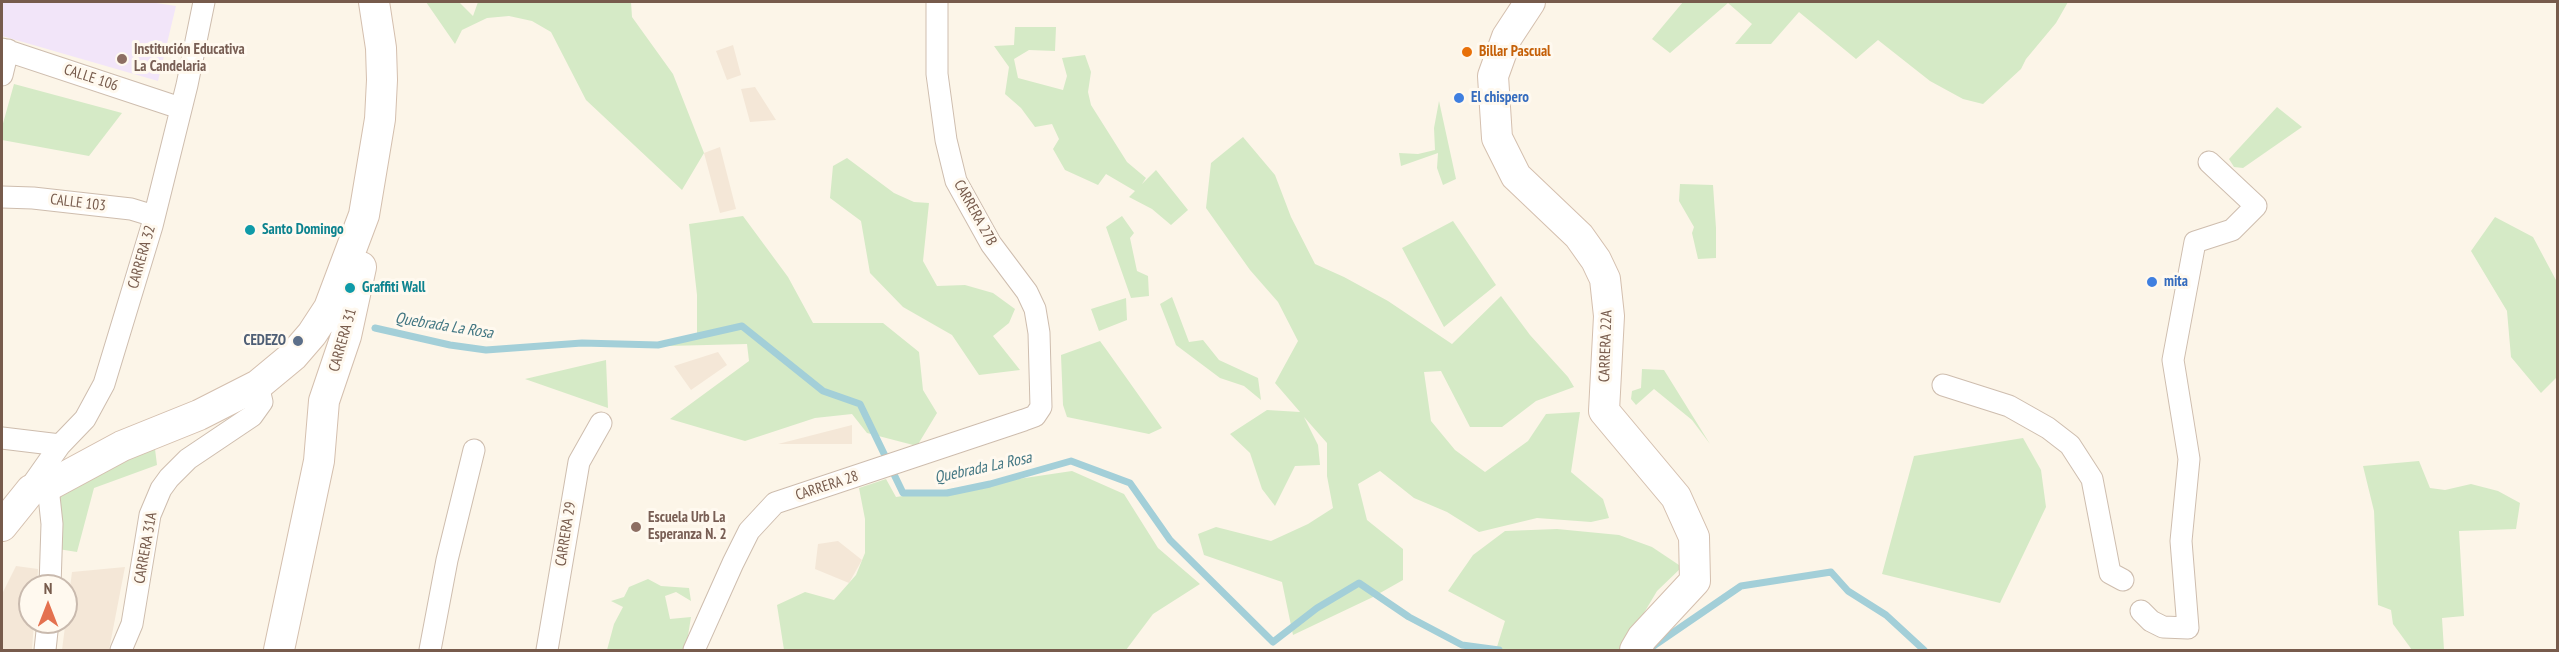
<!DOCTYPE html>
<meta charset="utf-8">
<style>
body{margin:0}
#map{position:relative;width:2559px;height:652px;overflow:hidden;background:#fcf5e8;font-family:"PT Sans Narrow",sans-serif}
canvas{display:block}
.frame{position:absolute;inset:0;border:3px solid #775b4c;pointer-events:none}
.north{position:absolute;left:18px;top:574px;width:60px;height:60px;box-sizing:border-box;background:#fff9ef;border:2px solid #c9baae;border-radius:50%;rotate:0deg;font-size:16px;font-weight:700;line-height:24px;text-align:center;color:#775b4c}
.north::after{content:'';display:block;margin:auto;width:21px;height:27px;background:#e4714f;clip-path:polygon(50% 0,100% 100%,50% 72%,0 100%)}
</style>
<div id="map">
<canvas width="2559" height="652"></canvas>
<div class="frame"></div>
<div class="north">N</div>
</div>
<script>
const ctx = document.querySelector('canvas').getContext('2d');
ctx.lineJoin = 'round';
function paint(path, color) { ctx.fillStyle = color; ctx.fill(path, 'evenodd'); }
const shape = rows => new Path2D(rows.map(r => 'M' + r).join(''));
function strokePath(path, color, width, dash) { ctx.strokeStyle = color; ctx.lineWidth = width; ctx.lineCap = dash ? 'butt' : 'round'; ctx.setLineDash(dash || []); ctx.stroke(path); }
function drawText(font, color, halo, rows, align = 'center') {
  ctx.font = font + ' "PT Sans Narrow",sans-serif'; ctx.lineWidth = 6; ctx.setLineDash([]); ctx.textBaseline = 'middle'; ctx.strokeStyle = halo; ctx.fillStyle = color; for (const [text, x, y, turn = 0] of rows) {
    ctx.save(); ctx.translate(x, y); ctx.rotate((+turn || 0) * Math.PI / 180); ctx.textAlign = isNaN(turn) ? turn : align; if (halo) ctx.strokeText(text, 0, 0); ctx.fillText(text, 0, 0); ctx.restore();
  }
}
const residential = shape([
 [733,45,741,75,727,80,716,51],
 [755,87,776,120,750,122,741,89],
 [720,147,736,209,720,213,704,153],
 [718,352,727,365,691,390,674,366],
 [852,425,852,444,778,444],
 [838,541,862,560,849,583,815,569,818,544],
 [16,566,38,569,37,586,30,586,30,622,34,622,32,650,2,650,2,594],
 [125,567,109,650,62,650,72,572]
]);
const education = shape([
 [2,2,150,2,176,6,158,81,2,36]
]);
const green = shape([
 [426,2,459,2,473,16,478,2,631,2,632,17,673,74,704,153,682,190,586,100,551,32,532,21,509,16,487,18,462,30,455,44],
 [1683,2,2068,2,2056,23,2026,59,2021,69,1983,104,1963,99,1930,81,1878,40,1856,59,1799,12,1771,44,1735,44,1752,24,1728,3,1670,53,1652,39],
 [1015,27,1056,27,1055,51,1029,50,1014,59,1018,78,1063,90,1067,76,1062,58,1085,55,1091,72,1088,92,1091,105,1127,162,1146,178,1142,184,1156,170,1188,210,1171,225,1152,209,1129,197,1135,191,1106,174,1098,185,1065,170,1053,149,1059,139,1052,124,1035,127,1021,108,1005,94,1009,67,994,46,1014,45],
 [14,84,122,113,89,156,2,140,2,127],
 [1439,101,1456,179,1443,185,1437,168,1438,153,1401,166,1399,153,1418,154,1435,150,1434,128],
 [2277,107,2302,127,2243,168,2234,167,2229,159],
 [1243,137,1275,175,1291,217,1315,264,1344,277,1388,301,1452,344,1501,296,1530,335,1568,377,1574,387,1536,401,1502,427,1470,427,1441,371,1424,372,1431,421,1455,450,1485,472,1528,441,1546,414,1580,412,1571,472,1603,499,1609,518,1591,522,1537,518,1479,532,1447,512,1414,498,1380,471,1358,484,1367,520,1403,549,1403,580,1373,597,1293,635,1282,582,1204,555,1198,534,1216,527,1271,541,1308,524,1333,508,1327,476,1327,443,1304,417,1318,445,1320,465,1295,466,1275,506,1262,489,1250,453,1230,434,1267,410,1300,412,1275,383,1298,341,1278,302,1250,270,1206,208,1211,163],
 [847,158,894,193,914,202,929,203,923,261,937,286,965,285,993,293,1015,309,1009,323,993,336,1020,370,979,375,952,335,903,307,870,273,861,221,830,198,833,166],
 [1680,184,1713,185,1716,228,1716,258,1698,259,1692,233,1694,227,1679,201],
 [743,216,788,277,813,323,883,323,919,352,923,390,937,413,917,446,867,433,852,414,815,418,745,441,670,419,749,361,747,344,667,346,697,335,697,295,689,224],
 [1122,216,1134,233,1130,238,1137,271,1148,276,1149,296,1131,298,1106,227],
 [2495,217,2533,237,2557,282,2557,377,2541,393,2511,357,2507,311,2471,251],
 [1453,221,1496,285,1444,327,1402,248],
 [1172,297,1189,342,1203,340,1219,360,1258,378,1261,400,1244,386,1220,378,1176,345,1160,304],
 [1126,298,1127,320,1099,331,1091,309],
 [1100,341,1108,352,1162,428,1149,434,1067,417,1063,405,1061,355],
 [606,360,608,408,525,379],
 [1642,369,1664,370,1710,444,1692,420,1654,389,1636,405,1631,399,1632,391,1641,388],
 [2023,438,2041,470,2046,507,2000,603,1882,574,1914,456],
 [154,441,157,465,94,488,77,552,58,549,52,492],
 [2419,461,2430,488,2445,490,2471,484,2498,491,2520,503,2516,529,2459,531,2464,616,2442,618,2444,650,2412,650,2393,624,2391,610,2378,605,2374,511,2363,466],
 [1072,471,1124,494,1158,548,1200,584,1153,614,1126,650,784,650,777,605,805,592,834,600,856,575,865,553,865,519,859,488,886,479,896,497],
 [1557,529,1619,535,1652,547,1682,567,1657,591,1638,623,1625,650,1496,650,1505,621,1448,591,1473,555,1505,531],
 [648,579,661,586,689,588,691,601,676,592,665,596,670,619,691,617,687,642,682,650,607,650,614,624,623,607,611,601,624,597,629,587]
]);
const stream = shape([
 [375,328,450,345,486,350,582,343,658,345,742,326,823,391,860,404,903,493,947,493,990,484,1071,461,1130,483,1170,540,1273,642,1317,608,1359,583,1409,617,1462,645,1499,650],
 [1649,649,1741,586,1831,572,1848,591,1886,615,1924,650]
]);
const street = shape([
 [2,49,180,108],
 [2,75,8,50],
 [2,197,33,198,131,209,154,216],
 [1943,385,2009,406,2048,428,2070,445,2092,479,2110,573,2123,580],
 [2,438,60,445],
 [46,487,49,496,52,524,50,586],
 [31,490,34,482,60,445,85,419,104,384,152,226,187,85,204,2],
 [2141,611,2151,621,2163,627,2188,628,2181,541,2189,459,2173,360,2195,242,2232,230,2256,206,2209,162],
 [45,650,48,622],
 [121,650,132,624,150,515,161,489,169,478,188,459,252,416,262,402,258,385],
 [430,650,447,560,474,450],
 [547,650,579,462,601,423],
 [694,650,733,563,749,531,775,503,1024,420,1035,416,1041,407,1039,333,1035,309,1027,292,991,244,956,181,946,140,937,74,937,2]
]);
const secondary = shape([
 [1530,2,1507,37,1493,76,1497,138,1516,176,1579,236,1596,260,1605,279,1609,316,1604,411,1676,497,1694,537,1695,581,1642,638,1635,650],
 [2,526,31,490,46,487,122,446,199,415,258,385,293,356,312,334,329,308,364,215,380,119,382,80,381,48,374,2],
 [279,650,319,461,324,401,346,336,361,267,358,266]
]);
const markers = [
 [1467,52,6,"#e8710a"],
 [122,59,6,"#8d6e63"],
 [1459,98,6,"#3f7fe0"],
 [250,230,6,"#0f9aa8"],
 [2152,282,6,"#3f7fe0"],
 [350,288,6,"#0f9aa8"],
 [298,341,6,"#5c6f8a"],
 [636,527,6,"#8d6e63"]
];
const educationNames = [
 ["Institución Educativa",134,50],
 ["La Candelaria",134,67],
 ["Escuela Urb La",648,518],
 ["Esperanza N. 2",648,535]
];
const foodNames = [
 ["Billar Pascual",1479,52]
];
const streetNames = [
 ["CALLE 106",91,78,18],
 ["CALLE 103",78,203,7],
 ["CARRERA 27B",975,213,61],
 ["CARRERA 32",142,257,-74],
 ["CARRERA 31",343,340,-74],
 ["CARRERA 22A",1606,346,-88],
 ["CARRERA 28",827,486,-18],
 ["CARRERA 29",566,534,-81],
 ["CARRERA 31A",146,548,-80]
];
const shopNames = [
 ["El chispero",1471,98],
 ["mita",2164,282]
];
const cultureNames = [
 ["Santo Domingo",262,230],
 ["Graffiti Wall",362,288]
];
const serviceNames = [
 ["CEDEZO",286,341]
];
const waterNames = [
 ["Quebrada La Rosa",444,326,9],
 ["Quebrada La Rosa",983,468,-12]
];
paint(residential, '#f4e7d7');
paint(education, '#f2e5f9');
paint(green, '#d5eac6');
strokePath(stream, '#a3cfd8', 7);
strokePath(street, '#cebdae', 23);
strokePath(secondary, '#d4bfae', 32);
strokePath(street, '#fff', 21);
strokePath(secondary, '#fff', 30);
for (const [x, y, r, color] of markers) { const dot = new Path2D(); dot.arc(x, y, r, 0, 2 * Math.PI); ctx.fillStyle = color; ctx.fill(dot); strokePath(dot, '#fff9ef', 2); }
drawText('bold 15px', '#785e54', '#fff9ef', educationNames, 'left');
drawText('bold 15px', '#c56008', '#fff9ef', foodNames, 'left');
drawText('15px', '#775b4c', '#fff9ef', streetNames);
drawText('bold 15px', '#366cbe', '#fff9ef', shopNames, 'left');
drawText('bold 15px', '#0d838f', '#fff9ef', cultureNames, 'left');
drawText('bold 15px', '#4e5e75', '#fff9ef', serviceNames, 'right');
drawText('italic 16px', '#437783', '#fff9ef', waterNames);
</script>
